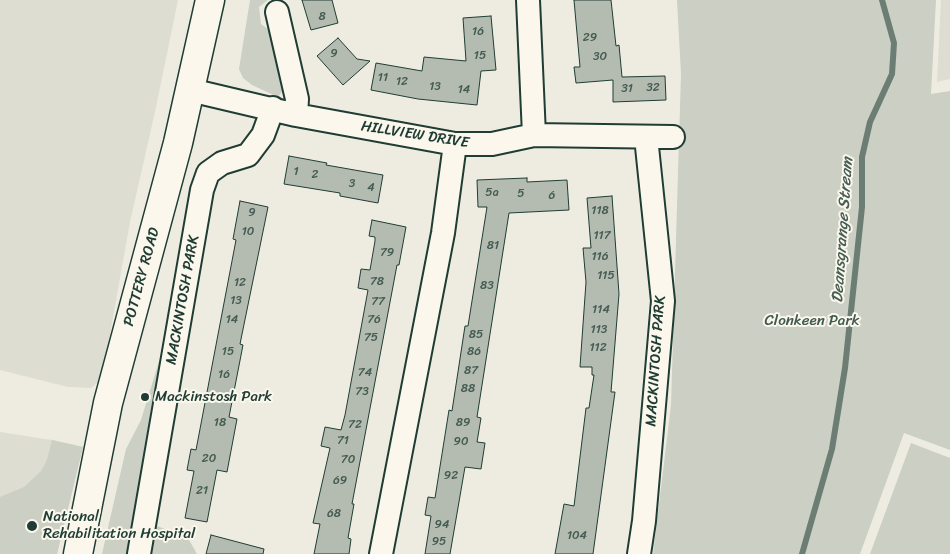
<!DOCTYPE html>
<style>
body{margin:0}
canvas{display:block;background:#eeece1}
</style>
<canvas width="950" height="554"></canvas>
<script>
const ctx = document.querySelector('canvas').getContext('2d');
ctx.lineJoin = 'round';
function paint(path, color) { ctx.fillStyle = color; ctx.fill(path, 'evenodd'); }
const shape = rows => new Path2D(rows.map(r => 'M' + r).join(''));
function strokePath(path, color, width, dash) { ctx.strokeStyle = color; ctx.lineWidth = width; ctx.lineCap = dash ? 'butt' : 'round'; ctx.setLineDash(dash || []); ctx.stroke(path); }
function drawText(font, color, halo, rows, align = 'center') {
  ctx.font = font + ' Sriracha,sans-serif'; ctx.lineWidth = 4; ctx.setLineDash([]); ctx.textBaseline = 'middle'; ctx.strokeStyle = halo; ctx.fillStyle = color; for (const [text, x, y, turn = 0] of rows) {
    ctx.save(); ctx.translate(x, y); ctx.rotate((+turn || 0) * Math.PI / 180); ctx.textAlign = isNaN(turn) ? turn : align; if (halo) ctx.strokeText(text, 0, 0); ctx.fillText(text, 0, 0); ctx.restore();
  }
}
const built = shape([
 [0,0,178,0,155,112,130,222,102,379,91,388,68,387,0,370],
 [941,0,950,0,950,79,937,82],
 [0,432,52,440,83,447,57,554,0,554]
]);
const green = shape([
 [250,0,268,0,259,7,261,24,272,32,284,89,278,97,252,85,243,78,239,69],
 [677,0,936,0,931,94,950,91,950,450,904,433,860,554,653,554,671,405,681,74],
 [160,358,127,554,102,554,126,449,141,420],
 [52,440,83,447,57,554,0,554,0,497,24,487,41,471,47,460],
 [911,443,950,458,950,554,870,554],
 [157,526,188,538,197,554,152,554]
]);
const stream = shape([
 [802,554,832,449,845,368,862,207,862,157,870,122,892,74,894,43,882,0]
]);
const building = shape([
 [302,0,332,0,338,23,311,30,302,0],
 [574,0,611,0,616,46,619,45,622,77,665,76,666,100,613,102,613,80,576,83,574,67,580,67,574,0],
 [491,16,496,70,481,71,477,105,418,99,371,90,376,63,422,71,424,57,466,61,463,18,491,16],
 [338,38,357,59,370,61,343,85,317,56,338,38],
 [289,156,327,163,326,165,383,175,378,203,340,196,340,193,284,184,289,156],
 [527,178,527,182,567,180,569,210,509,213,477,417,481,418,477,442,485,443,481,469,465,467,450,554,425,554,431,516,425,515,428,497,435,498,449,410,452,411,465,326,468,326,487,207,478,207,477,180,527,178],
 [612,196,619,294,611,392,615,392,593,554,555,554,564,504,574,506,586,408,589,408,594,375,592,375,592,367,580,367,586,282,583,248,591,248,587,198,612,196],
 [240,201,268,207,240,344,243,345,229,417,237,419,227,472,217,470,207,522,185,518,194,471,187,470,191,449,196,450,236,240,233,239,240,201],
 [372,220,406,227,399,265,397,265,352,504,354,504,348,538,351,539,349,554,314,554,320,524,313,523,330,448,321,446,325,427,341,430,345,415,368,290,358,288,361,269,370,270,375,241,375,237,369,236,372,220],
 [211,535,264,549,263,554,206,554,211,535]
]);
const street = shape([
 [528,0,534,135],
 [277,12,297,99,296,115],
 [190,90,296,115,455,144,492,144,534,135,673,137],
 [139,554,202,190,208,173,222,163,248,155,263,135,273,108],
 [381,554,443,233,455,144],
 [639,554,644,521,663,301,646,137]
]);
const secondary = shape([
 [78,554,108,403,178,143,210,0]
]);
const markers = [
 [145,397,5,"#1f3d34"],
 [32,526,6,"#1f3d34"]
];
const numberNames = [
 ["8",322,17],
 ["16",478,32],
 ["29",590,38],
 ["9",334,54],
 ["15",480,56],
 ["30",600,57],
 ["11",383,78],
 ["12",402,82],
 ["13",435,87],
 ["32",653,88],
 ["31",627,89],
 ["14",464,90],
 ["1",296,172],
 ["2",315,175],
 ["3",352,184],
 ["4",371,188],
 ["5a",492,193],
 ["5",521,194],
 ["6",552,196],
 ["118",600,211],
 ["9",252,213],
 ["10",248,232],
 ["117",602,236],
 ["81",493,246],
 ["79",387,253],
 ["116",600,257],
 ["115",606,276],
 ["78",377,282],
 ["12",240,283],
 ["83",487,286],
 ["13",236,301],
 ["77",378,302],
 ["114",601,310],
 ["14",232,320],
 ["76",374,320],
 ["113",599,330],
 ["85",476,335],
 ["75",371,338],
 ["112",598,348],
 ["15",228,352],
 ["86",474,352],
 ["87",471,371],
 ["74",365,373],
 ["16",224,375],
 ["88",468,389],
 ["73",362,392],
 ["18",220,423],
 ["89",463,423],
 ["72",355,425],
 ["71",343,441],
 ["90",461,442],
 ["20",209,459],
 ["70",348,460],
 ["92",451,476],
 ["69",340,481],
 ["21",202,491],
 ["68",334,514],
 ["94",442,525],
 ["104",577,536],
 ["95",439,542]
];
const streetNames = [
 ["HILLVIEW DRIVE",415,135,9],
 ["POTTERY ROAD",142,277,-75],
 ["MACKINTOSH PARK",183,300,-80],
 ["MACKINTOSH PARK",656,361,-86]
];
const parkNames = [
 ["Clonkeen Park",812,321]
];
const poiNames = [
 ["Mackinstosh Park",155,397],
 ["National",43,517],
 ["Rehabilitation Hospital",43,534]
];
const waterNames = [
 ["Deansgrange Stream",843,230,-86]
];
paint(built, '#ddddd2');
paint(green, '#cbcfc4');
strokePath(stream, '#6c7d74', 6);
paint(building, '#b4bbb0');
strokePath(building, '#1f3d34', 1);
strokePath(street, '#1f3d34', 26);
strokePath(secondary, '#1f3d34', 31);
strokePath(street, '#fbf7ec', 22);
strokePath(secondary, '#fbf7ec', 28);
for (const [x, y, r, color] of markers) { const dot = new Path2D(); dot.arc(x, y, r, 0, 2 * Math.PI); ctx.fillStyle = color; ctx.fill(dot); strokePath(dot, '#fbf7ec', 2); }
drawText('12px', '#445c53', null, numberNames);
drawText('15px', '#1f3d34', '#fbf7ec', streetNames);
drawText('15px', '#415a51', '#fbf7ec', parkNames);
drawText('15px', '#1f3d34', '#fbf7ec', poiNames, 'left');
drawText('italic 16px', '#455d54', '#fbf7ec', waterNames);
</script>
